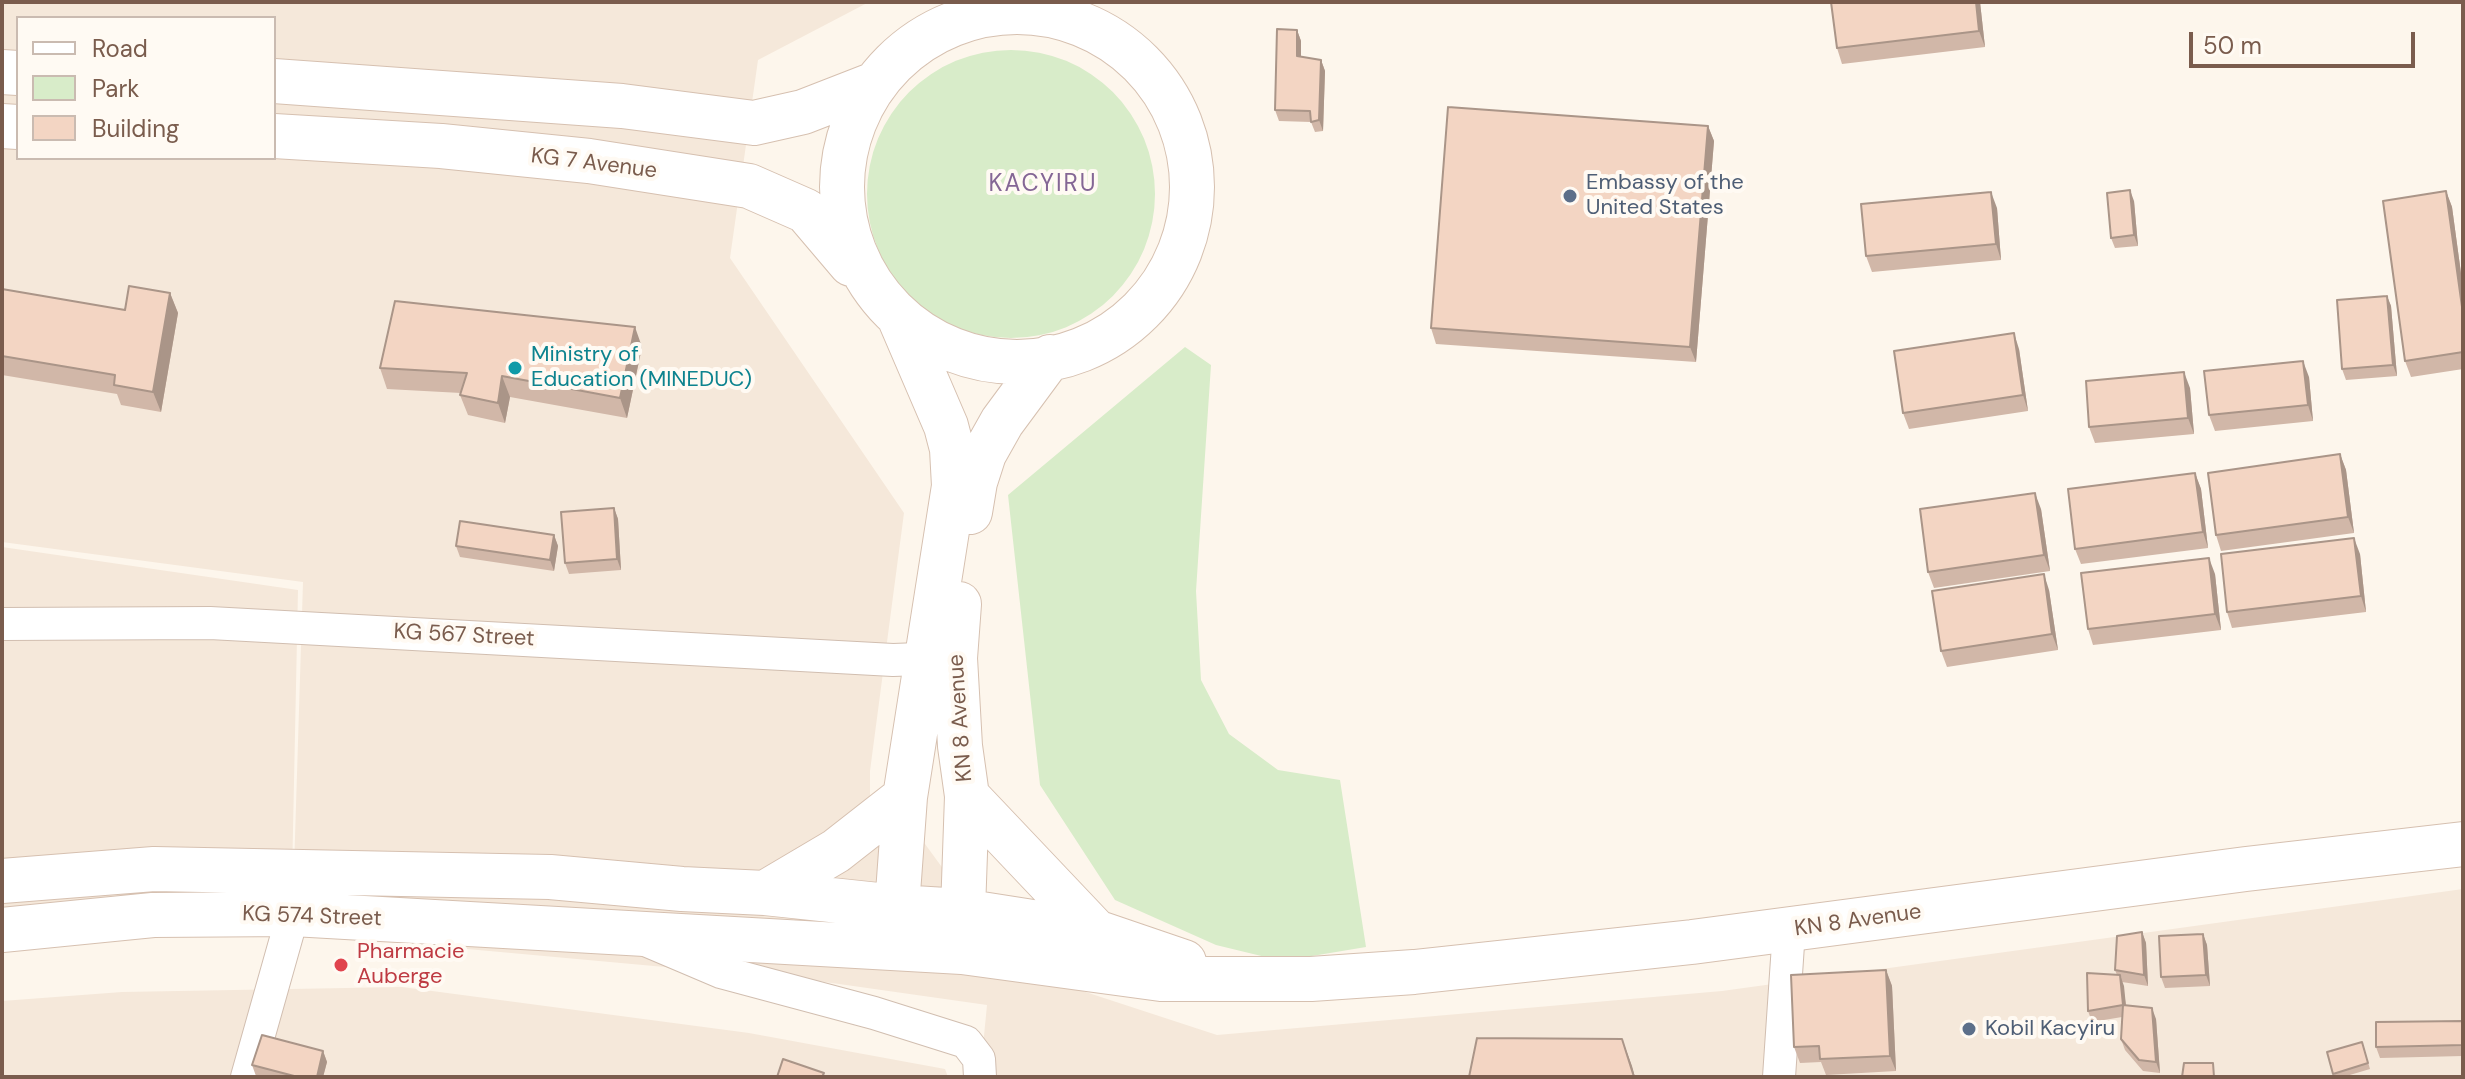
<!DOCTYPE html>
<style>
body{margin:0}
#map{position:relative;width:2465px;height:1079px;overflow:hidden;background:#fdf6ec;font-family:"DM Sans",sans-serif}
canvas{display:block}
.frame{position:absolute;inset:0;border:4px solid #7a5c4d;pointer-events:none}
.legend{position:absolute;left:16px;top:16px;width:260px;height:144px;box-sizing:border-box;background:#fffaf3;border:2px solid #cabbb1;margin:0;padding:10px 14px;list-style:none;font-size:24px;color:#7a5c4d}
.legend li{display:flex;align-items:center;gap:16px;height:40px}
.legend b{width:40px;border:2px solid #cabbb1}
.scale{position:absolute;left:2189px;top:32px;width:226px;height:36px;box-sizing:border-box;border:4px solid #7a5c4d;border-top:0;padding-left:10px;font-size:24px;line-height:28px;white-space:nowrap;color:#7a5c4d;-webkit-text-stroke:6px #fffaf3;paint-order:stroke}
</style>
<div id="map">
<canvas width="2465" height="1079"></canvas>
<div class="frame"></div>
<ul class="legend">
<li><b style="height:10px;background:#fff"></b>Road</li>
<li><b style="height:22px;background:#d8ecc9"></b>Park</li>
<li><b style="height:22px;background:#f3d5c3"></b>Building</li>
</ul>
<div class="scale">50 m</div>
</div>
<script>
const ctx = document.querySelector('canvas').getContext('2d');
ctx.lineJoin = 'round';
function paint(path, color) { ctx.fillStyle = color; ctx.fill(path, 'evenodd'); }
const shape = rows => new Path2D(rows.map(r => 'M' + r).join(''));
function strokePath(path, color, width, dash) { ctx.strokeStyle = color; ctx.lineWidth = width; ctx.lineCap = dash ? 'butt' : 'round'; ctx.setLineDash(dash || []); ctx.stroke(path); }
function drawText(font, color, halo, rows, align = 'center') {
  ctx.font = font + ' "DM Sans",sans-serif'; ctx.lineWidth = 8; ctx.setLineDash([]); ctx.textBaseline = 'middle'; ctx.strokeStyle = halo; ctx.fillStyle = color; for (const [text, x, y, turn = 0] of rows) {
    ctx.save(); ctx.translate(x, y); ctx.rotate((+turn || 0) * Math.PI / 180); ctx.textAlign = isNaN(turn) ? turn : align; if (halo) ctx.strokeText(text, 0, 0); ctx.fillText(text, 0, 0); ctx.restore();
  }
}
const residential = shape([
 [2,2,869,2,758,60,730,258,904,513,870,771,870,798,906,818,955,885,1055,982,1217,1035,1722,991,2463,889,2463,1077,980,1077,987,1005,818,981,292,933,303,582,2,542],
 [18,18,274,18,274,158,18,158],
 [2,547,298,590,291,926,2,938],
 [402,987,749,1033,945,1069,948,1077,2,1077,2,1001,122,992]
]);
const green = shape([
 '867 194a144 144 0 1 1 288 0a144 144 0 1 1-288 0Z',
 [1185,347,1211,365,1196,591,1201,680,1229,734,1278,770,1340,780,1366,947,1282,961,1216,945,1115,900,1040,785,1008,495]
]);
const street = shape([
 [2,624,210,623,893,660,946,658],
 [648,941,721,972,874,1013,966,1042,979,1059,980,1077],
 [247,1077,293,914],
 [1779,1077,1789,930]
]);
const secondary = shape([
 '842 187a175 175 0 1 1 350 0a175 175 0 1 1-350 0Z',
 [2,72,18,73],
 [274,81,622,106,754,123,803,112,875,84],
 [2,126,18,127],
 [274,136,441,146,589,161,749,186,806,211,851,264],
 [970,512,975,482,984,454,1002,422,1050,357],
 [959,604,955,658,960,746,967,796,962,939],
 [967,796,1096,932],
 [2,881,154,869,550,877,682,889,765,893,897,907,962,911,1096,932,1184,962],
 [765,893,836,851,905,797],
 [2,930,153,915,293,914,962,952,1161,979,1311,979,1414,972,1692,942,2246,869,2463,844],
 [895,934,905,797,954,486,952,449,946,426,900,319]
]);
const wall = shape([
 [1831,2,1980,2,1985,47,1842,64,1837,48],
 [1297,30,1301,41,1301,57,1321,60,1325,71,1323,131,1315,132,1311,122,1279,121,1275,110],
 [1708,126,1714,141,1696,362,1436,344,1431,328],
 [2446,191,2452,207,2463,288,2463,369,2411,377,2405,361],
 [2134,201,2138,246,2115,248,2111,238],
 [1997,208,2001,260,1872,272,1866,256],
 [2,289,125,310,170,293,178,313,161,412,121,405,117,394,2,375],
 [2387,296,2391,306,2397,376,2346,380,2342,369],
 [642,347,627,418,510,397,505,423,468,415,460,395,461,393,387,389,380,368],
 [2019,349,2028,411,1909,429,1903,413],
 [2309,377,2313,421,2215,431,2209,415],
 [2190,388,2194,434,2095,443,2089,427],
 [2340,454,2346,470,2354,533,2221,551,2216,535],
 [2195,473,2201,489,2208,548,2081,564,2075,549],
 [614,508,618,519,621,570,569,574,565,563],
 [2041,509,2050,571,1934,588,1928,572],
 [554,535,558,546,554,571,460,557,456,546],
 [2360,554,2366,612,2232,628,2227,612],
 [2215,574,2221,630,2093,645,2088,629],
 [2049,590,2058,650,1947,667,1941,651],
 [2142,932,2146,943,2148,986,2122,982,2126,1005,2156,1019,2160,1073,2143,1071,2125,1050,2121,1039,2122,1017,2092,1022,2088,1011,2117,975,2115,970],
 [2203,934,2207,945,2210,986,2165,988,2161,977],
 [1886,970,1892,986,1896,1071,1826,1075,1821,1062,1800,1063,1794,1047],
 [2463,1021,2463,1056,2380,1058,2376,1047],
 [2362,1042,2370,1069,2343,1077,2335,1077,2327,1052],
 [323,1051,327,1062,323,1077,260,1077,256,1076,252,1065]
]);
const shadedWall = shape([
 [1976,2,1980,2,1985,47,1979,31],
 [1297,30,1301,41,1301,67,1297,56],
 [1321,60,1325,71,1323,131,1319,120],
 [1708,126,1714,141,1696,362,1690,347],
 [2130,190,2134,201,2138,246,2134,235],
 [2446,191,2452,207,2463,288,2463,314],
 [1991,192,1997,208,2001,260,1996,244],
 [170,293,178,313,161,412,153,392],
 [2387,296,2391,306,2397,376,2393,365],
 [635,327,642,347,627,418,620,398],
 [2014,333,2019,349,2028,411,2023,395],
 [2303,361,2309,377,2313,421,2308,405],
 [2184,372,2190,388,2194,434,2188,418],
 [502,376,510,397,505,423,498,403],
 [2340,454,2346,470,2354,533,2348,517],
 [2195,473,2201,489,2208,548,2203,532],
 [2035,493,2041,509,2050,571,2044,555],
 [614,508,618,519,621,570,617,559],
 [554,535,558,546,554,571,550,560],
 [2354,538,2360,554,2366,612,2361,596],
 [2209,558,2215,574,2221,630,2215,614],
 [2044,574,2049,590,2058,650,2052,634],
 [2142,932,2146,943,2148,986,2144,975],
 [2203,934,2207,945,2210,986,2206,975],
 [1886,970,1892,986,1896,1071,1890,1056],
 [2120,975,2124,986,2127,1016,2123,1005],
 [2152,1008,2156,1019,2160,1073,2156,1062],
 [1622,1039,1632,1066,1635,1077,1634,1077],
 [323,1051,327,1062,323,1077,317,1077]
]);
const building = shape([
 [1831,2,1976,2,1979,31,1837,48,1831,2],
 [1277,29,1297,30,1297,56,1321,60,1319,120,1311,122,1310,111,1275,110,1277,29],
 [1448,107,1708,126,1690,347,1431,328,1448,107],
 [2130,190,2134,235,2111,238,2107,193,2130,190],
 [2446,191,2463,314,2463,352,2405,361,2383,201,2446,191],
 [1991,192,1996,244,1866,256,1861,204,1991,192],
 [129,286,170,293,153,392,114,385,115,375,2,356,2,289,125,310,129,286],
 [2387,296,2393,365,2342,369,2337,300,2387,296],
 [395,301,635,327,620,398,502,376,498,403,460,395,467,373,380,368,395,301],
 [2014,333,2023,395,1903,413,1894,351,2014,333],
 [2303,361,2308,405,2209,415,2204,371,2303,361],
 [2184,372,2188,418,2089,427,2086,381,2184,372],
 [2340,454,2348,517,2216,535,2208,473,2340,454],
 [2195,473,2203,532,2075,549,2068,489,2195,473],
 [2035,493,2044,555,1928,572,1920,509,2035,493],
 [614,508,617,559,565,563,561,512,614,508],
 [460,521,554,535,550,560,456,546,460,521],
 [2354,538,2361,596,2227,612,2221,554,2354,538],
 [2209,558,2215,614,2088,629,2081,573,2209,558],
 [2044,574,2052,634,1941,651,1932,591,2044,574],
 [2142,932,2144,975,2115,970,2117,936,2142,932],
 [2203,934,2206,975,2161,977,2159,936,2203,934],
 [1886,970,1890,1056,1820,1059,1819,1046,1794,1047,1791,975,1886,970],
 [2087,973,2120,975,2123,1005,2088,1011,2087,973],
 [2123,1005,2152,1008,2156,1062,2139,1060,2121,1039,2123,1005],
 [2463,1021,2463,1045,2376,1047,2376,1022,2463,1021],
 [262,1035,323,1051,317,1077,298,1077,252,1065,262,1035],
 [1477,1038,1622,1039,1634,1077,1469,1077,1477,1038],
 [2362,1042,2368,1063,2333,1074,2327,1052,2362,1042],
 [783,1059,824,1073,822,1077,777,1077,783,1059],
 [2184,1063,2213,1063,2214,1077,2182,1077,2184,1063]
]);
const markers = [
 [1570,196,8,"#5c6f8a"],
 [515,368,8,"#0f9aa8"],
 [341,965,8,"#e0444e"],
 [1969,1029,8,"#5c6f8a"]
];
const streetNames = [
 ["KG 7 Avenue",594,164,7],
 ["KG 567 Street",464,636,3],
 ["KN 8 Avenue",961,718,-94],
 ["KG 574 Street",312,917,2],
 ["KN 8 Avenue",1858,921,-8]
];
const serviceNames = [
 ["Embassy of the",1586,183],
 ["United States",1586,208],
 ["Kobil Kacyiru",1985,1029]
];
const cultureNames = [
 ["Ministry of",531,355],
 ["Education (MINEDUC)",531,380]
];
const healthNames = [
 ["Pharmacie",357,952],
 ["Auberge",357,977]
];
const neighbourhoodNames = [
 ["KACYIRU",1043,185]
];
paint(residential, '#f5e8da');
paint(green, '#d8ecc9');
strokePath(street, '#d1beb0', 34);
strokePath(secondary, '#d6c0b0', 46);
strokePath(street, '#fff', 32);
strokePath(secondary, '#fff', 44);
paint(wall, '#d1b7a8');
paint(shadedWall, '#aa9588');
paint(building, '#f3d5c3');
strokePath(building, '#aa9588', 2);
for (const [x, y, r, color] of markers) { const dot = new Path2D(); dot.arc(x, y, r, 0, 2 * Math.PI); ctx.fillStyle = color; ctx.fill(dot); strokePath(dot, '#fffaf3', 3); }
drawText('22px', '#7a5c4d', '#fffaf3', streetNames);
drawText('22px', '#4e5e75', '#fffaf3', serviceNames, 'left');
drawText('22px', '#0d838f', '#fffaf3', cultureNames, 'left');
drawText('22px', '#be3a42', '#fffaf3', healthNames, 'left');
ctx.letterSpacing = '2px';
drawText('24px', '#846695', '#fffaf3', neighbourhoodNames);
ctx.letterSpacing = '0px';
</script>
